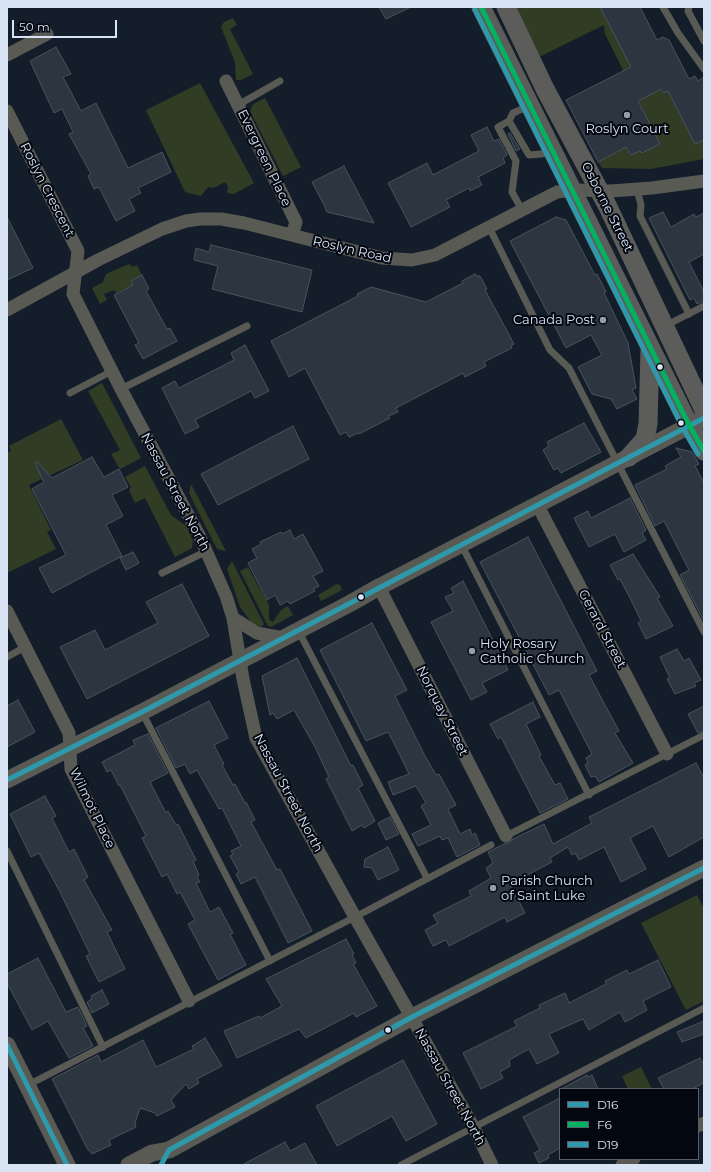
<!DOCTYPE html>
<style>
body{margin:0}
#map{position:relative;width:711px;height:1172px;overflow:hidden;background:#131e2a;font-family:Montserrat,sans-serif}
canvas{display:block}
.frame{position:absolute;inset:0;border:8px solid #d8e4f3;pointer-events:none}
.legend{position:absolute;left:559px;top:1088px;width:140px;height:72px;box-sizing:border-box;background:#020710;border:1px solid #585f6b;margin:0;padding:5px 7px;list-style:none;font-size:12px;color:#d8e4f3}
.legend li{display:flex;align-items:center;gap:8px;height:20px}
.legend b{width:20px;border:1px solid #585f6b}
.scale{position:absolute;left:12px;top:20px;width:105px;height:18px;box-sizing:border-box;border:2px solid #d8e4f3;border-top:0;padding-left:5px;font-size:12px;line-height:14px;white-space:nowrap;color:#d8e4f3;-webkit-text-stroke:3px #020710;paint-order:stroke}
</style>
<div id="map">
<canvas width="711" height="1172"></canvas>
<div class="frame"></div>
<ul class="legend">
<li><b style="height:5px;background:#2e99ab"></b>D16</li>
<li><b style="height:5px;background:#00b262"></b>F6</li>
<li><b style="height:5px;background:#2e99ab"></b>D19</li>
</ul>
<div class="scale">50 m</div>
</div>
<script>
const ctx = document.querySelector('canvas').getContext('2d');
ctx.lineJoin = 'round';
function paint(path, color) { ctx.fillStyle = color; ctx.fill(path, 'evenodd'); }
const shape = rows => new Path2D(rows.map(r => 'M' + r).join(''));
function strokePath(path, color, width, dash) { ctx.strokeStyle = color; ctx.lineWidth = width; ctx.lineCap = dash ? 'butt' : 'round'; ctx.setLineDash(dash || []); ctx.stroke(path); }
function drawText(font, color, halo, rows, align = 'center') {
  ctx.font = font + ' Montserrat,sans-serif'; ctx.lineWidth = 4; ctx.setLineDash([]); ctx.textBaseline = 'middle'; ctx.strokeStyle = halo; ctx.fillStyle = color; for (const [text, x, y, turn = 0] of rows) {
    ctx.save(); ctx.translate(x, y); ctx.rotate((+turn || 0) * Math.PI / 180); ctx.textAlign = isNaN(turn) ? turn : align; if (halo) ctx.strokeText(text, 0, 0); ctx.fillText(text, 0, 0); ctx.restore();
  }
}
const green = shape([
 [506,7,600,7,664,93,668,91,695,144,703,140,704,159,651,169,602,168,598,162,626,147,631,155,640,151,642,153,660,144,605,34,604,25,531,61],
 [233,18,237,25,230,29,253,74,241,80,236,80,235,62,221,27,224,22],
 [200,83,254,183,234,194,227,193,228,187,225,182,214,188,208,187,201,196,185,192,146,110],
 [265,98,301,167,283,176,250,111,253,104],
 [129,264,133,267,137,265,142,275,132,281,133,285,116,293,114,290,104,294,107,300,100,304,92,288,103,282,106,274],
 [102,383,141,458,120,469,111,454,120,450,88,391],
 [61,419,83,460,29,485,51,530,47,532,56,549,7,573,7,453,11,451,9,446],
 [145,466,171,515,186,526,193,541,192,548,175,557,145,498,135,503,129,490,131,487,125,477],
 [191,484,226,551,217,549,189,493],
 [232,561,264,624,261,627,251,622,240,607,227,569],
 [248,567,269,605,269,620,273,622,281,610,288,606,293,615,271,627,268,626,240,571],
 [337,584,340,585,342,590,321,601,318,595],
 [697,895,704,909,704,1001,686,1010,641,923],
 [641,1067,652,1089,628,1089,622,1076]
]);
const building = shape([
 [379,7,411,7,386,19,379,7],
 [600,7,640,7,657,40,663,37,669,40,689,79,695,76,698,81,704,77,704,140,695,144,668,91,663,93,661,89,638,101,660,144,642,153,640,151,631,155,626,147,598,162,566,100,631,67,600,7],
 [56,47,71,74,63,77,81,111,96,103,128,168,162,152,171,172,138,188,141,193,129,199,135,211,116,221,99,187,94,189,88,176,91,174,69,134,73,132,62,109,54,113,30,61,56,47],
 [487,127,494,141,499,139,507,155,503,158,505,163,478,177,482,185,470,191,469,188,446,200,450,207,411,227,388,183,427,163,433,175,479,151,471,135,487,127],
 [510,133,520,149,516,151,508,134,510,133],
 [344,166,374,223,327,212,324,205,312,182,344,166],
 [663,212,671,227,694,214,696,217,704,213,704,254,689,262,704,292,704,301,697,304,694,298,690,300,649,218,663,212],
 [7,217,33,268,7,280,7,217],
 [556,217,566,220,595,275,597,274,606,292,604,293,628,343,636,388,632,390,637,399,617,409,611,399,592,394,578,367,602,355,591,335,566,348,510,241,556,217],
 [211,245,312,270,302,312,212,289,218,266,194,260,196,248,209,252,211,245],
 [475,274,476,276,480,276,487,289,485,290,514,344,511,346,512,348,484,362,486,366,465,377,463,373,396,408,398,412,388,416,390,418,359,434,358,433,349,437,346,432,340,435,305,368,289,377,271,341,358,296,357,294,371,287,426,302,463,283,462,281,475,274],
 [142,275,149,289,146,291,167,329,170,328,177,341,143,359,135,345,139,343,114,295,133,285,131,281,142,275],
 [245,345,269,391,255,398,251,391,195,420,199,427,185,434,162,388,175,381,179,388,234,360,231,353,245,345],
 [584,423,601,452,561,473,558,468,554,470,543,450,549,446,547,442,584,423],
 [293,426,309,459,218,505,201,474,293,426],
 [676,448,692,452,699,464,695,466,704,483,704,621,680,575,689,570,664,521,655,526,635,485,667,469,665,466,681,457,676,448],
 [92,457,104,477,119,469,128,487,112,495,123,516,106,525,122,556,52,593,39,568,66,555,32,489,44,482,35,463,37,462,52,478,92,457],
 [630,498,646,530,642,533,646,540,624,552,615,534,589,547,574,518,588,511,591,518,630,498],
 [290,530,294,539,303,534,323,571,313,576,319,586,313,589,315,591,290,604,288,601,280,605,275,595,267,600,248,563,257,558,252,549,261,544,260,542,281,532,282,534,290,530],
 [528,537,597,671,589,675,619,731,615,733,633,763,599,782,595,776,591,777,585,765,588,763,586,758,592,754,559,690,549,695,480,562,528,537],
 [133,552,139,563,126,570,120,558,133,552],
 [633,554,660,597,657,598,673,626,646,639,638,623,641,621,633,604,620,579,618,580,610,565,633,554],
 [463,581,508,670,482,683,487,692,471,700,431,622,453,611,445,597,454,593,451,588,463,581],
 [182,584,209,636,87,699,60,647,95,630,105,650,158,623,146,602,182,584],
 [372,623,407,690,395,696,425,756,436,775,439,774,456,805,448,809,460,834,470,829,472,835,475,833,480,845,457,857,448,838,442,840,440,836,418,846,412,834,431,825,421,806,426,803,416,786,393,795,388,782,409,774,395,745,388,732,366,741,320,650,372,623],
 [677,649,684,661,689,658,701,680,694,683,696,686,675,694,667,679,670,678,660,657,677,649],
 [297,658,351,766,353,765,363,785,358,788,375,821,364,828,362,825,352,831,326,779,329,777,314,745,294,710,277,719,273,713,270,715,262,676,297,658],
 [18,700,35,732,7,747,7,706,18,700],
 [209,701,228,738,214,745,224,764,222,765,233,785,235,784,245,803,246,802,255,820,251,822,277,870,280,869,312,931,288,943,255,877,241,884,236,874,239,872,230,856,233,854,231,851,241,846,222,808,219,809,197,770,190,774,185,764,176,768,156,728,209,701],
 [533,702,540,717,526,724,541,755,539,756,555,785,560,783,568,799,540,813,501,737,498,739,490,724,533,702],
 [704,706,704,730,698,733,688,714,704,706],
 [148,734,168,773,150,782,166,813,168,811,176,825,178,824,196,860,193,861,199,875,197,877,200,882,196,883,210,912,219,907,233,933,230,934,246,965,218,980,188,924,195,920,180,892,177,894,167,874,162,877,142,838,146,836,120,785,119,786,111,770,107,772,102,762,135,745,133,740,148,734],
 [696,763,704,778,704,837,669,857,653,826,630,838,646,869,621,882,604,847,579,860,575,853,572,855,568,847,550,858,552,862,510,884,525,913,507,922,505,917,449,946,446,940,433,946,425,930,438,923,433,915,471,896,469,891,491,878,486,868,493,863,488,852,504,844,509,843,513,839,544,824,553,844,592,823,589,817,696,763],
 [45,796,56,816,52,818,69,852,74,849,88,877,84,880,112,930,107,932,125,969,99,982,86,956,90,954,60,892,39,853,31,857,10,814,45,796],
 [390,817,399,834,386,840,378,823,390,817],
 [388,847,399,870,378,880,372,868,364,867,365,859,388,847],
 [346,939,354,954,352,955,356,963,353,964,377,1006,356,1017,354,1013,306,1038,299,1029,237,1058,224,1031,259,1016,260,1018,282,1006,266,979,346,939],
 [38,958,66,1012,78,1007,87,1026,83,1028,93,1046,69,1058,48,1021,32,1030,7,983,7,974,38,958],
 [658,960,671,987,643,1001,647,1010,625,1022,620,1012,589,1030,583,1019,549,1034,559,1053,537,1064,529,1049,509,1060,510,1066,500,1072,503,1078,481,1089,463,1053,517,1026,514,1021,540,1008,539,1005,565,993,569,1003,606,984,605,981,627,970,629,974,658,960],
 [102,990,109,1004,92,1013,87,1002,92,999,91,996,102,990],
 [704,1021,704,1034,682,1042,677,1032,704,1021],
 [205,1038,222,1066,197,1079,199,1083,189,1089,186,1084,171,1100,175,1107,157,1116,155,1113,140,1108,135,1123,136,1127,109,1140,111,1145,92,1154,89,1150,88,1150,52,1079,98,1055,101,1062,143,1040,156,1067,194,1049,192,1046,205,1038],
 [700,1058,704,1065,704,1083,692,1089,664,1089,658,1078,700,1058],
 [403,1060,437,1124,406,1141,392,1116,337,1146,316,1106,403,1060],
 [587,1075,588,1077,592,1075,598,1089,561,1089,587,1075],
 [560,1098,560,1148,548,1155,549,1158,539,1163,534,1153,540,1150,523,1117,560,1098],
 [285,1142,290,1151,305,1143,317,1165,242,1165,285,1142]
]);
const service = shape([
 [663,7,678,33,704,69],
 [689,7,688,11,704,41],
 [238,105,280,81],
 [529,106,513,113,509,121,529,155,552,153],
 [509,121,498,127,516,161,512,192,522,210],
 [637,189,641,205,640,216,689,314],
 [489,227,550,350,569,368,704,632],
 [665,326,704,306],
 [121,389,247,326],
 [70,393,112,371],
 [461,544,589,795],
 [162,573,207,551],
 [298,630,427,878],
 [7,657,25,647],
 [142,712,270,961],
 [506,836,704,735],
 [7,851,103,1047],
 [28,1085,355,917,491,845],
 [401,1165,704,1008]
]);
const minor = shape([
 [7,55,47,34],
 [226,81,296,222,292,235],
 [7,111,78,251,73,294,121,389,200,537,226,596,233,618,243,679,256,738,355,917,474,1128,492,1165],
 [7,310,98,260,162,229,186,221,200,219,221,219,244,223,382,258,412,260,435,255,557,192,574,190,611,191,652,188,704,181],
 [537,504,667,754],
 [379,587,506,836],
 [7,611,69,733,71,769,189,1001],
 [233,618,257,633,283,638],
 [698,1126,704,1123],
 [622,1165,634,1159]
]);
const tertiary = shape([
 [7,780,142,712,349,604,379,587,704,418],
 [7,1045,67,1165],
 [129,1165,152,1153,169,1150,412,1017,704,868]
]);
const secondary = shape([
 [481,7,689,425,704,451],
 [506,7,545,89,608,207,704,410],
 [629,457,645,439,648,424,650,350]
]);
const bus1 = shape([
 [7,780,142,712,704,418],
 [7,1045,67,1165],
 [161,1165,169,1150,412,1017,704,868]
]);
const bus2 = shape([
 [481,7,689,425,704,451]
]);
const bus3 = shape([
 [475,10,683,428,698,454]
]);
const markers = [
 [627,115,4,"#939fad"],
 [603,320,4,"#939fad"],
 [660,367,3.5,"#d8e4f3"],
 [681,423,3.5,"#d8e4f3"],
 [361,597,3.5,"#d8e4f3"],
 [472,651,4,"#939fad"],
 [493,888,4,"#939fad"],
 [388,1030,3.5,"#d8e4f3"]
];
const poiNames = [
 ["Roslyn Court",627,129,"center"],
 ["Canada Post",595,320,"right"],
 ["Holy Rosary",480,644],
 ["Catholic Church",480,659],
 ["Parish Church",501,881],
 ["of Saint Luke",501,896]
];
const streetNames = [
 ["Evergreen Place",264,158,64],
 ["Roslyn Crescent",47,190,63],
 ["Osborne Street",607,207,63],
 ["Roslyn Road",352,250,13],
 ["Nassau Street North",175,492,62],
 ["Gerard Street",602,629,62],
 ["Norquay Street",442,711,63],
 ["Nassau Street North",288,793,62],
 ["Wilmot Place",92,808,64],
 ["Nassau Street North",450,1087,61]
];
paint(green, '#303c24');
paint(building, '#2d3640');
strokePath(building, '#49535d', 1);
strokePath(service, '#5a5a55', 7);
strokePath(minor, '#5a5a55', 13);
strokePath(tertiary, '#5a5a55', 17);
strokePath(secondary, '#5c5c5a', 19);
strokePath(bus1, '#2e99ab', 5);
strokePath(bus2, '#00b262', 5);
strokePath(bus3, '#2e99ab', 5);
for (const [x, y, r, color] of markers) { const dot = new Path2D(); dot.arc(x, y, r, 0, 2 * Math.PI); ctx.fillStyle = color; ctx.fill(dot); strokePath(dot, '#020710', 1.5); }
drawText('13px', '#d8e4f3', '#020710', poiNames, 'left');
drawText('13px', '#d8e4f3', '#020710', streetNames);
</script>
